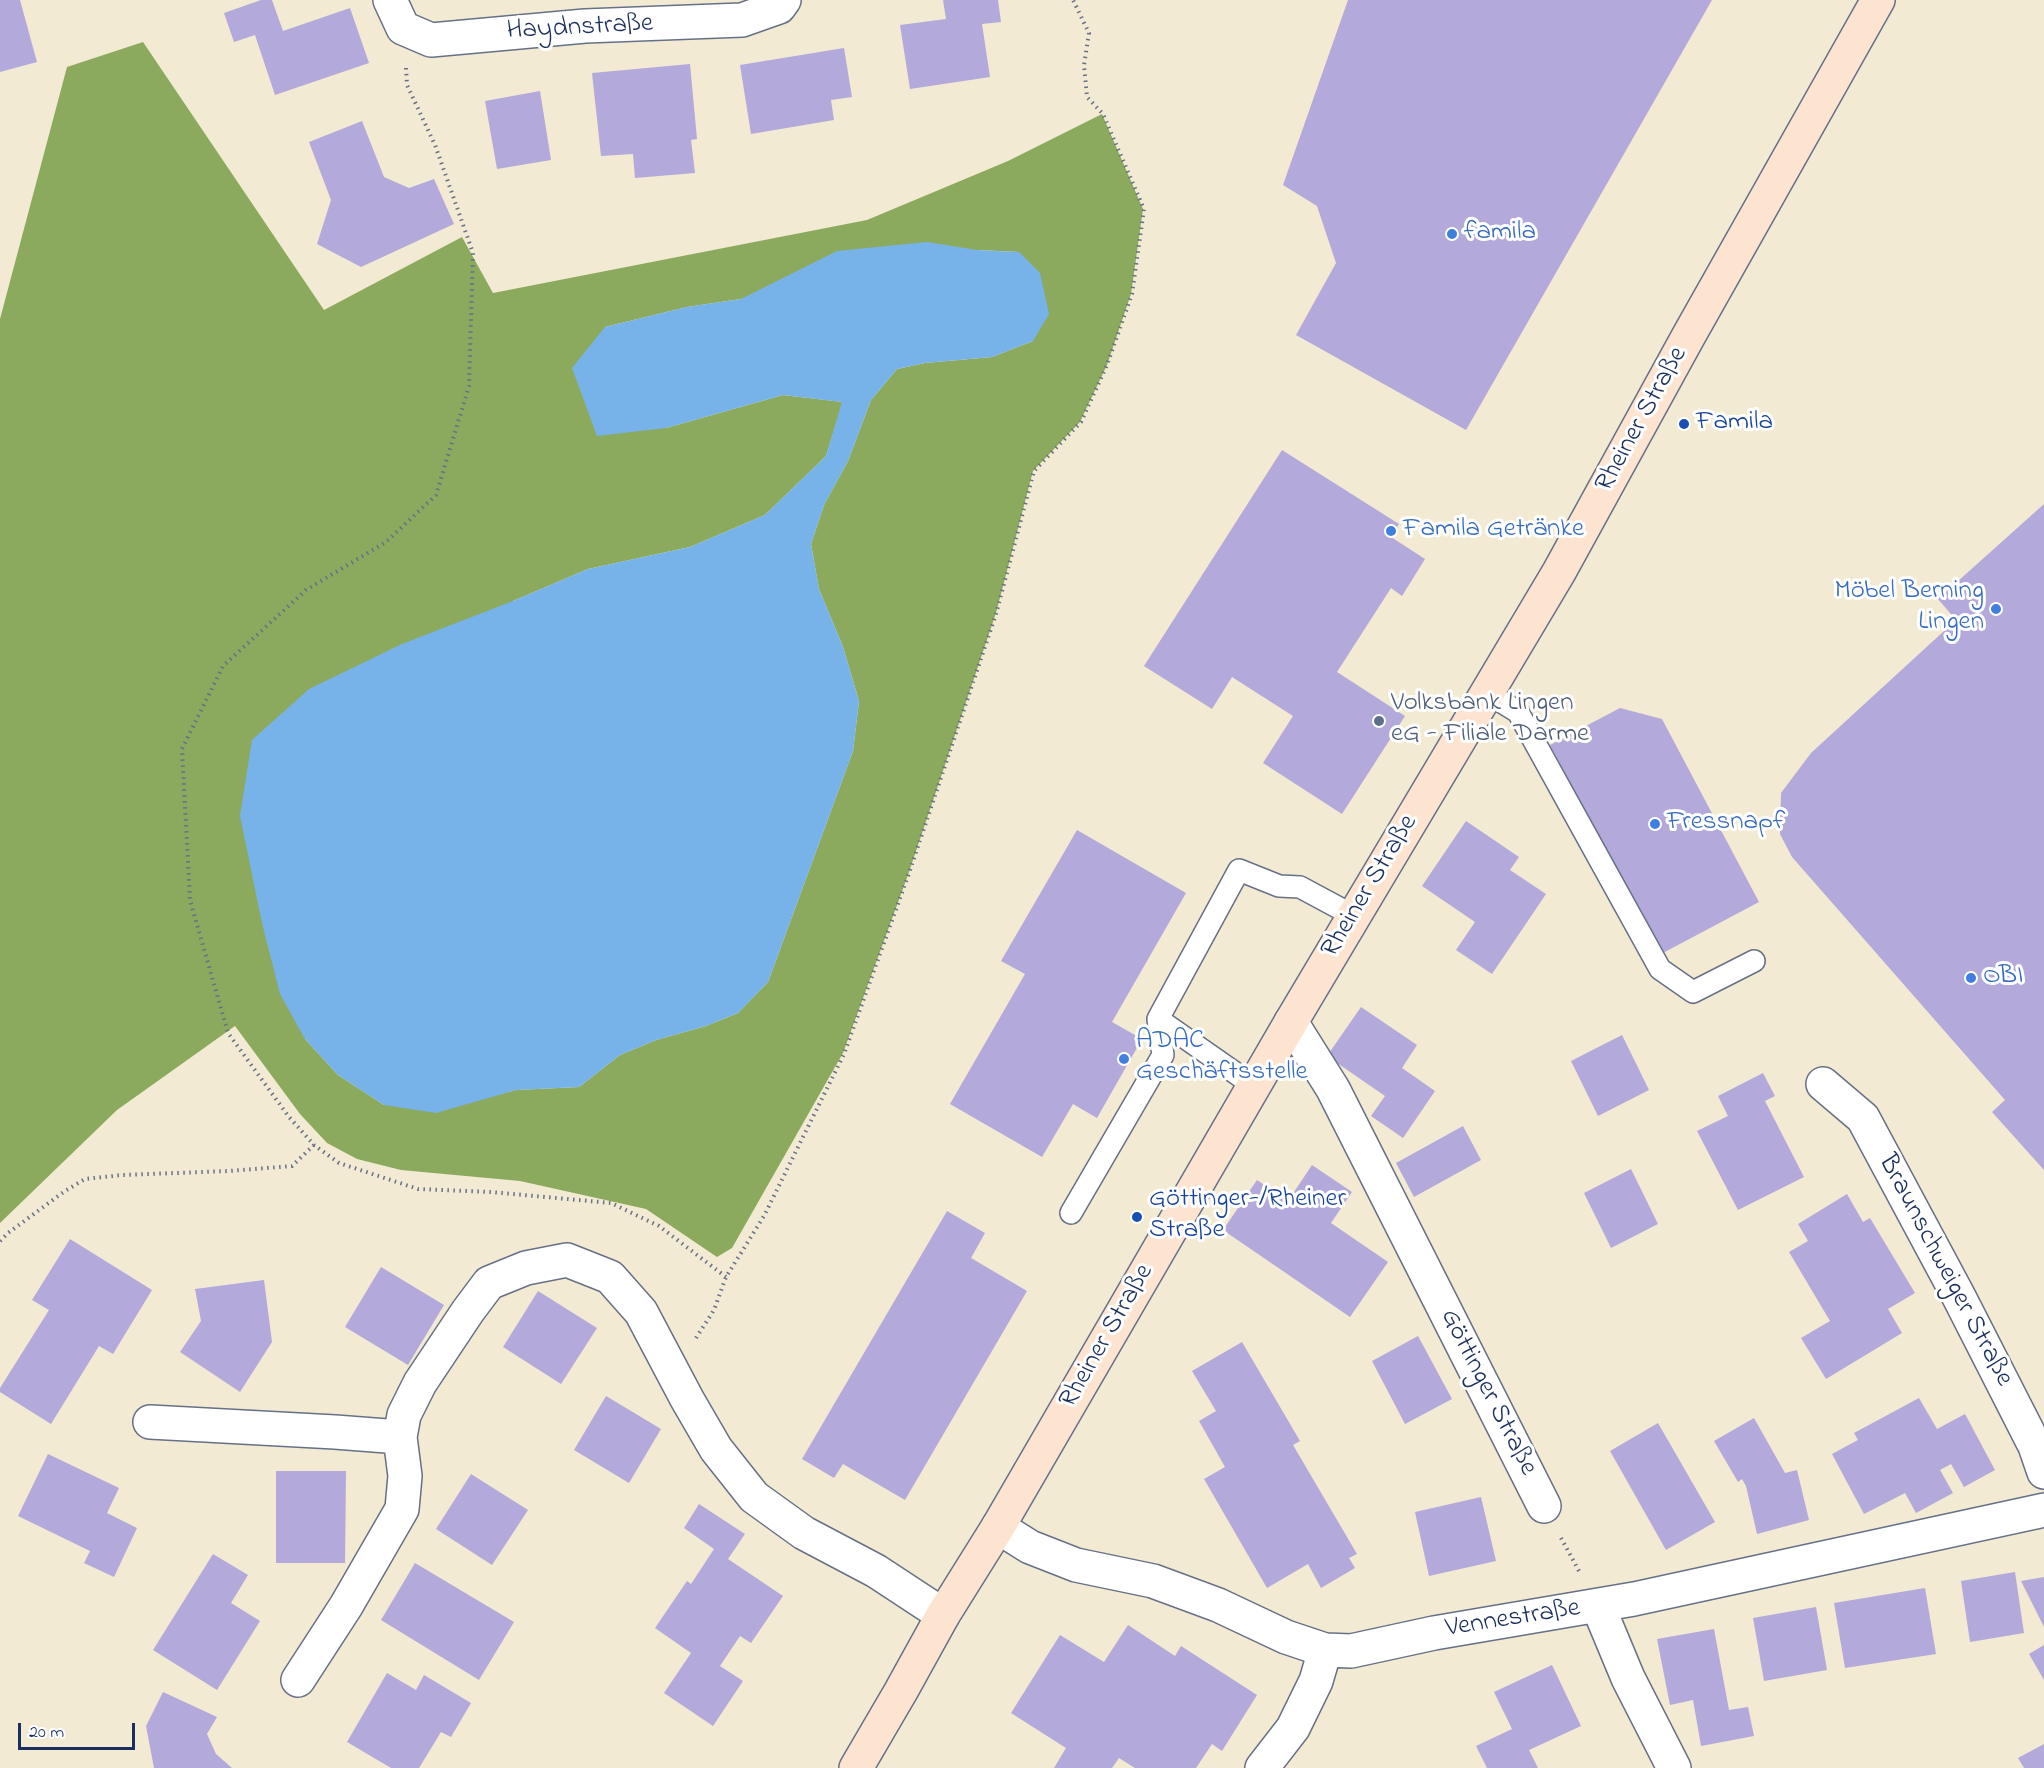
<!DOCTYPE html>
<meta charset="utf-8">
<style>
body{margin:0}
#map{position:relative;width:2044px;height:1768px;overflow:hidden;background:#f2ead3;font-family:"Indie Flower",sans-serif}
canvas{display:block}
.scale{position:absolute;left:18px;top:1723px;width:117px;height:27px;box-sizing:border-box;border:3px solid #1b2f5e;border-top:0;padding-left:8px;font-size:18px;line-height:21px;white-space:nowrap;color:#1b2f5e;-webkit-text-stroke:4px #fff;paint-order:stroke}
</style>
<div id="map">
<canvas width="2044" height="1768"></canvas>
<div class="scale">20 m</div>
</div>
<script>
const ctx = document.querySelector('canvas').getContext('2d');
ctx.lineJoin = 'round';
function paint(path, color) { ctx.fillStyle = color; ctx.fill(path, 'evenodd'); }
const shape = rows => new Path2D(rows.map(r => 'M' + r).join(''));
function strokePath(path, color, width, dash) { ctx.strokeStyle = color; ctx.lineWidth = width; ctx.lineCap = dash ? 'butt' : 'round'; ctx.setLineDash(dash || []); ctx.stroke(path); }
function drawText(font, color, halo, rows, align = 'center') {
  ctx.font = font + ' "Indie Flower",sans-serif'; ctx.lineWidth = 6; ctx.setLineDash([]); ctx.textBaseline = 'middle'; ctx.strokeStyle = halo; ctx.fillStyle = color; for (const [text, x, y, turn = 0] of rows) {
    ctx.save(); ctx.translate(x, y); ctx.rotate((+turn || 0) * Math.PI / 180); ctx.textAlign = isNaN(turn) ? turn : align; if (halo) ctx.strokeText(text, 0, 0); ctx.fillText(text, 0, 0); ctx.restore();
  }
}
const forest = shape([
 [143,42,324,310,462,237,493,293,867,220,1008,161,1102,114,1143,209,1131,294,1107,365,1080,422,1033,471,996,613,908,875,843,1053,732,1248,717,1257,646,1209,520,1181,401,1170,357,1159,327,1143,300,1114,235,1026,117,1110,0,1223,0,319,67,67],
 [977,250,1019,252,1033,341,992,357,925,363,897,369,871,400,848,461,824,505,811,544,819,589,843,647,859,701,853,751,768,982,738,1013,706,1026,656,1040,620,1055,579,1087,516,1090,478,1100,384,1105,338,1075,305,1039,513,601,588,569,690,547,765,515,826,456,843,402,783,395,666,428,605,327,687,307,741,299]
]);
const water = shape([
 [927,242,977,250,1019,252,1040,273,1049,314,1033,341,992,357,925,363,897,369,871,400,848,461,824,505,811,544,819,589,843,647,859,701,853,751,768,982,738,1013,706,1026,656,1040,620,1055,579,1087,516,1090,436,1113,384,1105,338,1075,305,1039,280,994,262,923,240,816,252,740,309,689,402,644,513,601,588,569,690,547,765,515,826,456,842,402,783,395,666,428,597,436,572,368,605,327,687,307,741,299,837,251]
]);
const building = shape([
 [0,0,20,0,37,62,0,72],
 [261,0,272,0,283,31,350,8,369,63,275,95,255,35,234,42,224,13],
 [943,0,998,0,1001,22,982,24,990,77,910,89,900,25,946,19],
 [1348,0,1712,0,1466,430,1296,335,1336,263,1317,206,1283,185],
 [844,48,852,97,831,100,834,120,751,134,740,65],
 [690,64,697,139,691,140,695,173,635,178,633,154,601,156,592,73],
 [540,91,551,160,497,169,485,101],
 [362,121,384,177,409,188,434,179,454,224,361,267,317,244,331,200,309,142],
 [1282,450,1399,524,1391,537,1425,559,1402,596,1391,588,1337,672,1405,716,1342,814,1263,763,1293,716,1232,677,1212,709,1144,666],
 [2044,504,2044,1170,1992,1112,2005,1100,1792,857,1780,834,1781,793,1811,753,1956,620,1938,599],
 [1620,708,1662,719,1759,902,1661,954,1550,745],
 [1466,821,1519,857,1510,870,1546,894,1492,974,1456,950,1475,922,1422,886],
 [1077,830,1186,893,1112,1022,1142,1039,1097,1118,1073,1104,1042,1157,950,1104,1025,974,1001,961],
 [1361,1007,1417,1045,1402,1068,1435,1091,1403,1138,1371,1116,1385,1096,1327,1056],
 [1622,1035,1649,1090,1598,1116,1571,1061],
 [1763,1073,1775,1096,1765,1101,1804,1177,1738,1210,1697,1131,1728,1116,1718,1096],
 [1463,1126,1481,1160,1414,1197,1396,1163],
 [1312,1165,1352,1192,1331,1223,1388,1262,1350,1317,1223,1230,1257,1180,1288,1201],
 [1631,1169,1658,1224,1611,1248,1584,1193],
 [1847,1194,1863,1222,1870,1218,1915,1293,1888,1309,1902,1333,1826,1379,1801,1338,1830,1321,1789,1252,1808,1241,1798,1224],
 [947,1211,985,1233,971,1258,1027,1291,905,1500,843,1464,834,1478,802,1459],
 [70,1239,152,1290,113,1354,99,1346,51,1424,0,1392,0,1388,49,1310,32,1300],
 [381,1267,444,1305,408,1365,345,1327],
 [264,1280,272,1342,240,1392,180,1352,201,1321,195,1289],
 [538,1291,597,1328,561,1384,503,1347],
 [1418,1336,1452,1399,1405,1424,1372,1361],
 [1242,1342,1300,1441,1293,1445,1357,1554,1349,1558,1355,1568,1321,1588,1308,1564,1267,1588,1204,1479,1225,1467,1199,1421,1216,1411,1192,1371],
 [606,1396,661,1429,629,1483,574,1450],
 [1919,1398,1937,1429,1965,1414,1995,1470,1964,1487,1951,1464,1940,1470,1953,1493,1916,1513,1905,1493,1864,1514,1832,1454,1858,1440,1854,1433],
 [1754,1418,1785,1473,1797,1470,1809,1520,1757,1534,1746,1486,1742,1479,1738,1482,1714,1441],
 [1658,1423,1715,1522,1666,1550,1610,1451],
 [48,1454,119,1488,107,1513,137,1528,114,1577,84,1563,90,1551,18,1516],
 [276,1471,346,1471,345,1563,276,1563],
 [471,1474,528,1510,492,1565,436,1529],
 [1481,1497,1496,1561,1429,1576,1415,1512],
 [699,1504,745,1534,728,1559,783,1596,751,1643,740,1636,720,1666,743,1681,713,1726,664,1693,691,1653,655,1628,687,1581,691,1584,714,1549,684,1528],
 [213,1554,248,1575,231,1603,260,1621,217,1690,153,1650],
 [415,1563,514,1622,479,1680,381,1620],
 [2015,1572,2024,1633,1970,1642,1961,1581],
 [2044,1577,2044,1627,2021,1581],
 [1925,1588,1936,1654,1845,1668,1834,1603],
 [1816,1607,1827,1670,1764,1681,1753,1618],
 [1128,1625,1175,1656,1181,1646,1257,1695,1222,1751,1212,1744,1196,1768,1135,1768,1119,1758,1112,1768,1054,1768,1066,1748,1011,1713,1060,1635,1104,1662],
 [1714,1629,1729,1710,1748,1707,1754,1736,1701,1746,1693,1700,1670,1705,1657,1639],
 [2044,1645,2044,1680,2029,1654],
 [1552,1665,1581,1726,1529,1750,1538,1768,1487,1768,1476,1746,1512,1729,1494,1692],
 [387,1673,416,1690,424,1675,471,1703,451,1737,441,1732,419,1768,391,1768,347,1742],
 [163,1692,217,1717,207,1734,216,1754,232,1768,154,1768,146,1726],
 [2044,1744,2044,1768,2024,1768,2018,1758]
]);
const path = shape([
 [406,68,407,85,435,145,473,253,469,386,436,495,386,542,306,590,223,666,182,749,190,900,228,1033,289,1117,314,1145,339,1163,418,1189,491,1192,611,1203,659,1226,726,1277],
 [0,1241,8,1233,65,1191,85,1179,122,1175,229,1171,292,1166,314,1145],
 [696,1338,714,1310,726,1277,764,1216,844,1054,908,876,996,614,1034,471,1081,422,1107,365,1132,294,1144,209,1103,114,1087,97,1084,65,1089,33,1073,0],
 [1561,1538,1579,1571]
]);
const service = shape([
 [1487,693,1518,712,1660,969,1693,992,1754,961],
 [1158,1019,1254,1086],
 [1071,1213,1163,1055,1158,1019,1239,870,1279,886,1300,887,1354,916]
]);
const minor = shape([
 [390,0,403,28,431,40,585,26,742,20,779,7,784,0],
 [1291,1022,1333,1089,1544,1506],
 [1823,1084,1863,1118,1959,1297,2035,1446,2044,1472],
 [150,1422,335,1432,400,1437],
 [998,1527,1030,1547,1076,1565,1153,1581,1218,1605,1286,1637,1325,1650,1351,1651,1434,1633,1634,1599,2044,1510],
 [1598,1606,1628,1678,1674,1768],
 [298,1680,346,1606,402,1509,405,1476,400,1437,404,1415,420,1383,468,1311,489,1283,526,1268,567,1260,610,1277,641,1312,687,1399,716,1449,754,1497,804,1533,876,1571,943,1615],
 [1262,1768,1293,1728,1316,1681,1325,1650]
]);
const secondary = shape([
 [856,1768,901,1691,943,1615,998,1527,1291,1022,1559,572,1688,337,1878,0]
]);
const markers = [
 [1452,234,6,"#3f7fe0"],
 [1684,424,6,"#1a4fb4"],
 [1391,531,6,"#3f7fe0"],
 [1996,609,6,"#3f7fe0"],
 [1379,721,6,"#5c6f8a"],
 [1655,824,6,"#3f7fe0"],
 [1971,978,6,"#3f7fe0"],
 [1124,1059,6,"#3f7fe0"],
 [1137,1217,6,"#1a4fb4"]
];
const streetNames = [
 ["Haydnstraße",580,29,-3],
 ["Rheiner Straße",1643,420,-61],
 ["Rheiner Straße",1371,887,-59],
 ["Braunschweiger Straße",1944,1271,62],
 ["Rheiner Straße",1108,1337,-60],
 ["Göttinger Straße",1487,1393,63],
 ["Vennestraße",1513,1620,-9]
];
const shopNames = [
 ["famila",1464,234],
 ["Famila Getränke",1403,531],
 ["Möbel Berning",1984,593,"right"],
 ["Lingen",1984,624,"right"],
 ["Fressnapf",1667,824],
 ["OBI",1983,978],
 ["ADAC",1136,1043],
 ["Geschäftsstelle",1136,1074]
];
const transitNames = [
 ["Famila",1696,424],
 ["Göttinger-/Rheiner",1149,1201],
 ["Straße",1149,1232]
];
const serviceNames = [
 ["Volksbank Lingen",1391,705],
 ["eG - Filiale Darme",1391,736]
];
paint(forest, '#8caa5e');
paint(water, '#77b3e9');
paint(building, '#b3a9db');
strokePath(service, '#667087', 24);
strokePath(minor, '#667087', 36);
strokePath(secondary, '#667087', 36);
strokePath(path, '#667087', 4, [1.5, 4.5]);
strokePath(service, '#fff', 21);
strokePath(minor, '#fff', 33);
strokePath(secondary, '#fde4d1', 33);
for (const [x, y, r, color] of markers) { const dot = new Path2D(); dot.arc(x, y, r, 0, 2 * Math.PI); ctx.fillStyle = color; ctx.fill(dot); strokePath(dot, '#fff', 2); }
drawText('27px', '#1b2f5e', '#fff', streetNames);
drawText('27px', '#366cbe', '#fff', shopNames, 'left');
drawText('27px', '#164399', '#fff', transitNames, 'left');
drawText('27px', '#4e5e75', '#fff', serviceNames, 'left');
</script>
